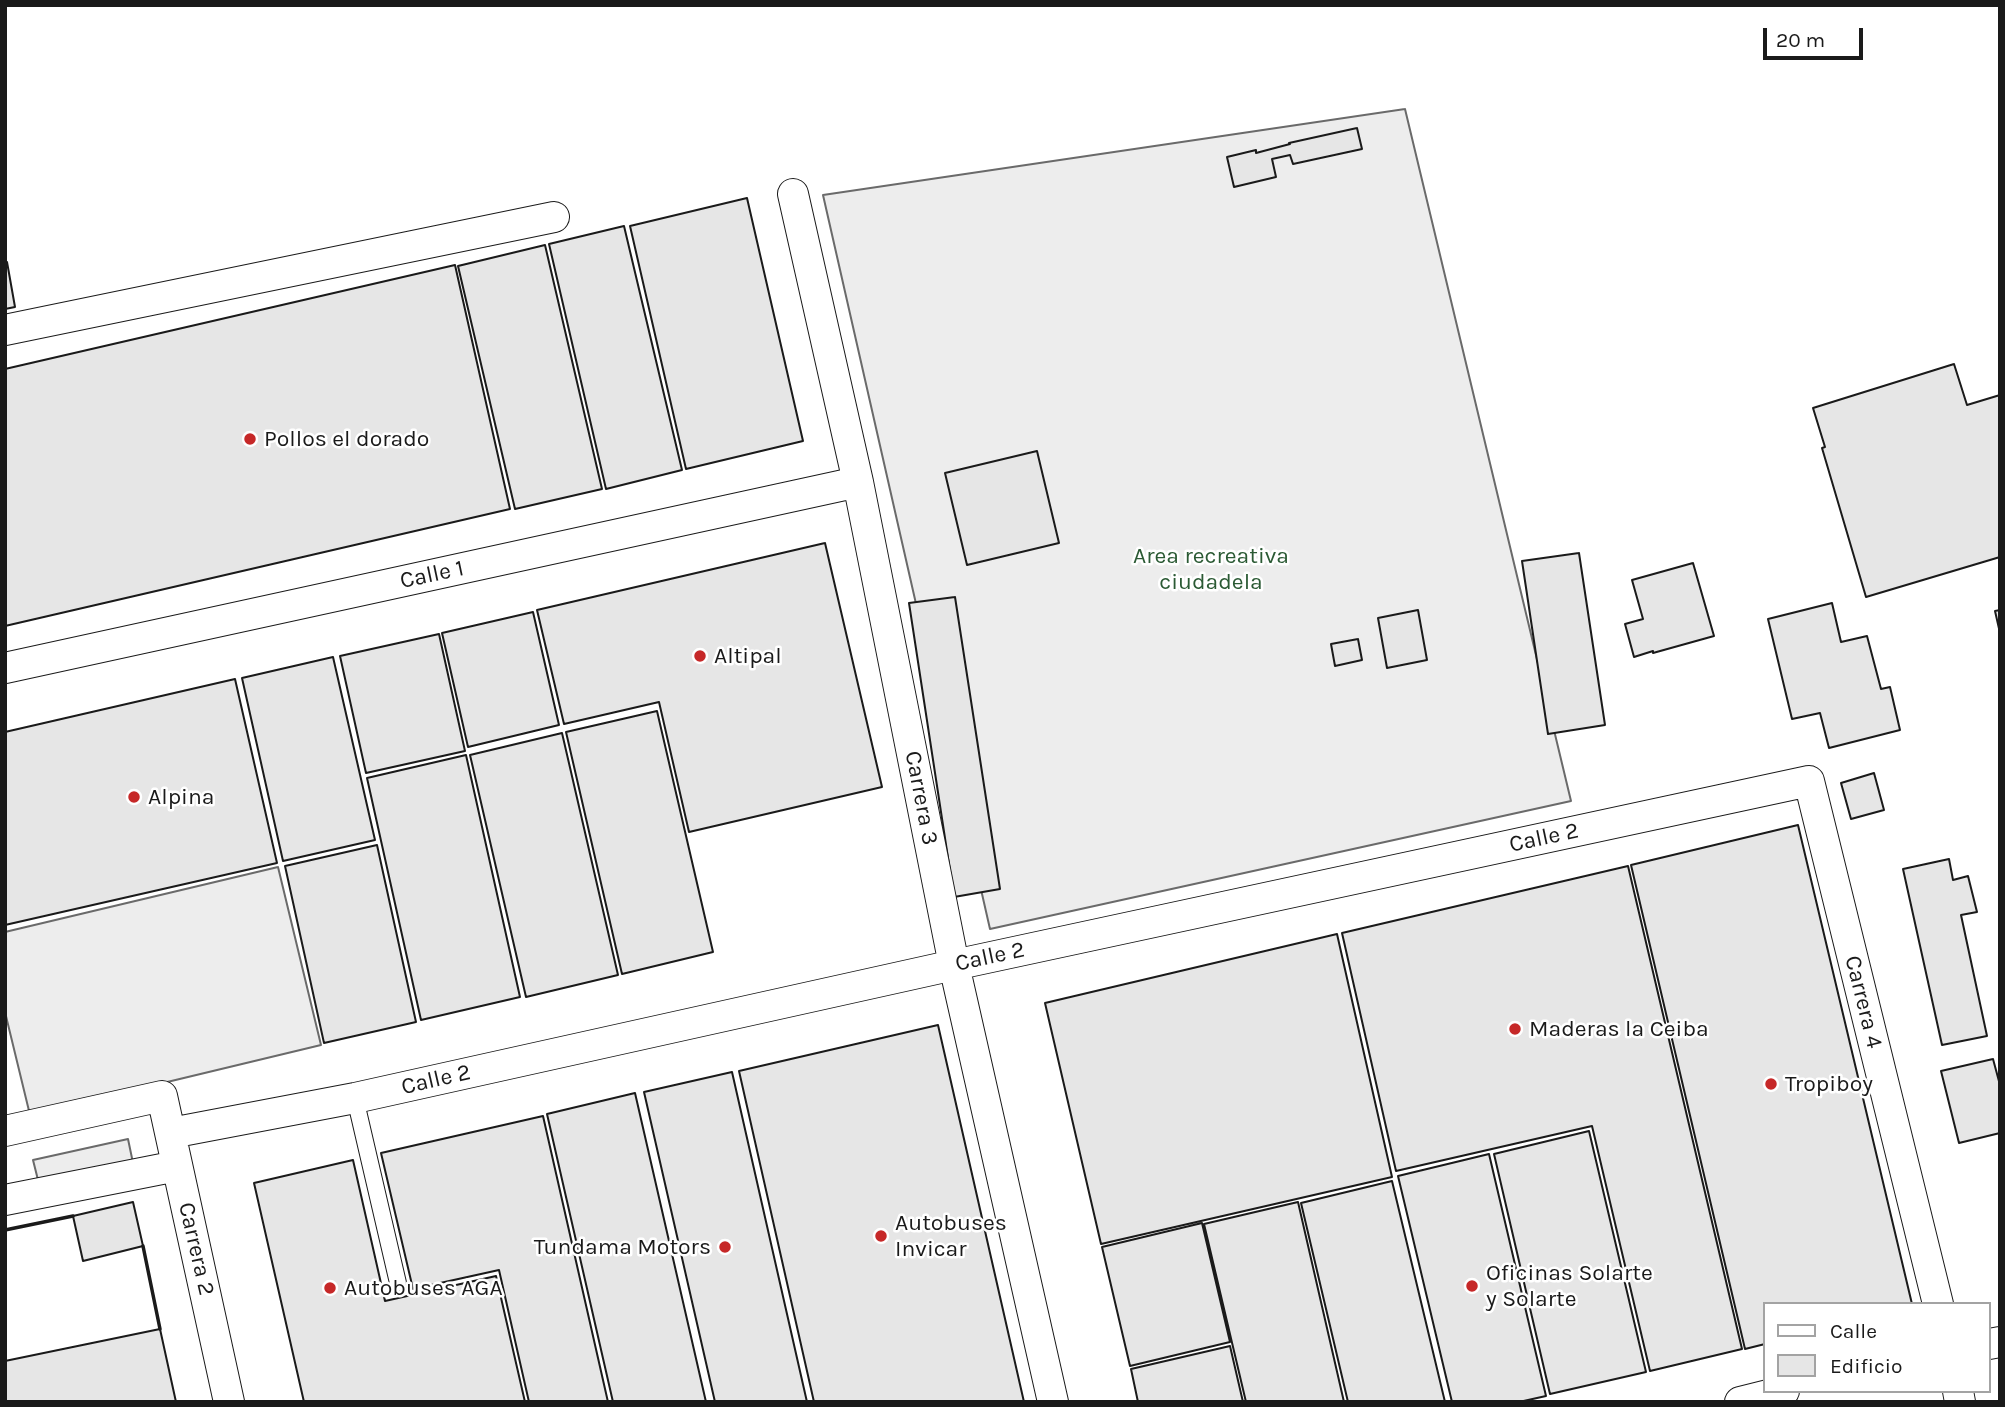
<!DOCTYPE html>
<style>
body{margin:0}
#map{position:relative;width:2005px;height:1407px;overflow:hidden;background:#fff;font-family:Karla,sans-serif}
canvas{display:block}
.frame{position:absolute;inset:0;border:7px solid #1a1a1a;pointer-events:none}
.legend{position:absolute;left:1763px;top:1302px;width:228px;height:91px;box-sizing:border-box;background:#fff;border:2px solid #a3a3a3;margin:0;padding:9px 12px;list-style:none;font-size:21px;color:#1a1a1a}
.legend li{display:flex;align-items:center;gap:14px;height:35px}
.legend b{width:35px;border:2px solid #a3a3a3}
.scale{position:absolute;left:1763px;top:28px;width:100px;height:32px;box-sizing:border-box;border:4px solid #1a1a1a;border-top:0;padding-left:9px;font-size:21px;line-height:24px;white-space:nowrap;color:#1a1a1a;-webkit-text-stroke:5px #fff;paint-order:stroke}
</style>
<div id="map">
<canvas width="2005" height="1407"></canvas>
<div class="frame"></div>
<ul class="legend">
<li><b style="height:9px;background:#fff"></b>Calle</li>
<li><b style="height:19px;background:#e6e6e6"></b>Edificio</li>
</ul>
<div class="scale">20 m</div>
</div>
<script>
const ctx = document.querySelector('canvas').getContext('2d');
ctx.lineJoin = 'round';
function paint(path, color) { ctx.fillStyle = color; ctx.fill(path, 'evenodd'); }
const shape = rows => new Path2D(rows.map(r => 'M' + r).join(''));
function strokePath(path, color, width, dash) { ctx.strokeStyle = color; ctx.lineWidth = width; ctx.lineCap = dash ? 'butt' : 'round'; ctx.setLineDash(dash || []); ctx.stroke(path); }
function drawText(font, color, halo, rows, align = 'center') {
  ctx.font = font + ' Karla,sans-serif'; ctx.lineWidth = 5; ctx.setLineDash([]); ctx.textBaseline = 'middle'; ctx.strokeStyle = halo; ctx.fillStyle = color; for (const [text, x, y, turn = 0] of rows) {
    ctx.save(); ctx.translate(x, y); ctx.rotate((+turn || 0) * Math.PI / 180); ctx.textAlign = isNaN(turn) ? turn : align; if (halo) ctx.strokeText(text, 0, 0); ctx.fillText(text, 0, 0); ctx.restore();
  }
}
const built = shape([
 [1405,109,1571,801,990,929,823,195,1405,109],
 [278,867,321,1045,30,1115,5,1012,5,932,278,867],
 [128,1139,133,1163,39,1184,33,1160,128,1139]
]);
const building = shape([
 [1357,128,1362,149,1293,164,1290,155,1272,159,1276,177,1234,187,1227,157,1256,150,1256,153,1290,144,1289,143,1357,128],
 [747,198,803,441,686,469,630,226,747,198],
 [624,226,682,470,606,489,549,244,624,226],
 [545,245,602,489,515,509,458,266,545,245],
 [5,262,7,262,15,307,5,309,5,262],
 [455,265,510,509,5,626,5,369,455,265],
 [1954,364,1967,405,2000,395,2000,557,1866,597,1822,448,1825,447,1813,408,1954,364],
 [1037,451,1059,543,967,565,945,473,1037,451],
 [825,543,882,787,689,832,659,702,564,724,537,610,825,543],
 [1579,553,1605,725,1548,734,1522,561,1579,553],
 [1693,563,1714,636,1653,653,1653,651,1634,657,1625,624,1643,619,1632,580,1693,563],
 [955,597,1000,889,954,897,909,603,955,597],
 [1832,603,1841,642,1867,636,1881,689,1890,687,1900,730,1829,748,1820,713,1792,719,1768,619,1832,603],
 [1418,610,1427,660,1387,668,1378,618,1418,610],
 [2000,610,2000,633,1995,611,2000,610],
 [533,612,559,725,468,747,442,633,533,612],
 [439,634,465,751,366,773,340,656,439,634],
 [1358,639,1362,660,1335,666,1331,644,1358,639],
 [333,657,375,840,283,861,242,678,333,657],
 [235,679,277,863,5,925,5,732,235,679],
 [657,711,713,952,622,974,566,732,657,711],
 [562,733,618,975,526,997,470,755,562,733],
 [466,755,520,997,421,1020,367,778,466,755],
 [1874,773,1884,810,1851,819,1841,783,1874,773],
 [1798,825,1912,1304,1765,1304,1765,1344,1745,1349,1631,865,1798,825],
 [377,845,416,1022,324,1043,285,866,377,845],
 [1949,859,1953,880,1968,876,1977,912,1961,915,1987,1036,1942,1045,1903,869,1949,859],
 [1628,866,1742,1349,1650,1371,1592,1126,1396,1171,1342,933,1628,866],
 [1337,934,1392,1177,1101,1244,1045,1003,1337,934],
 [938,1025,1024,1402,814,1402,739,1071,938,1025],
 [1993,1059,2000,1085,2000,1133,1959,1143,1941,1071,1993,1059],
 [732,1072,807,1402,715,1402,644,1092,732,1072],
 [635,1093,706,1402,613,1402,547,1114,635,1093],
 [543,1116,608,1402,529,1402,499,1270,413,1289,381,1153,543,1116],
 [1589,1131,1646,1372,1550,1394,1494,1154,1589,1131],
 [1489,1154,1546,1396,1519,1402,1452,1402,1398,1176,1489,1154],
 [353,1160,385,1301,496,1276,525,1402,304,1402,254,1183,353,1160],
 [1392,1181,1445,1402,1348,1402,1301,1203,1392,1181],
 [133,1202,143,1246,83,1261,73,1216,133,1202],
 [1298,1202,1344,1402,1246,1402,1204,1224,1298,1202],
 [1202,1223,1230,1342,1130,1366,1102,1247,1202,1223],
 [160,1329,176,1402,5,1402,5,1361,160,1329],
 [1230,1346,1243,1402,1138,1402,1131,1369,1230,1346]
]);
const service = shape([
 [355,1098,398,1283]
]);
const minor = shape([
 [793,194,858,482,954,965,1053,1402],
 [5,330,554,217],
 [5,668,858,482],
 [5,1131,162,1096,229,1402],
 [171,1133,355,1098,954,965,1809,781,1938,1304],
 [5,1200,177,1166],
 [1989,1344,2000,1342],
 [1958,1391,1960,1402],
 [1740,1402,1784,1391]
]);
const wall = shape([
 [5,1230,73,1216],
 [143,1246,160,1329]
]);
const markers = [
 [250,439,7,"#c62828"],
 [700,656,7,"#c62828"],
 [134,797,7,"#c62828"],
 [1515,1029,7,"#c62828"],
 [1771,1084,7,"#c62828"],
 [881,1236,7,"#c62828"],
 [725,1247,7,"#c62828"],
 [1472,1286,7,"#c62828"],
 [330,1288,7,"#c62828"]
];
const poiNames = [
 ["Pollos el dorado",264,439],
 ["Altipal",714,656],
 ["Alpina",148,797],
 ["Maderas la Ceiba",1529,1029],
 ["Tropiboy",1785,1084],
 ["Autobuses",895,1223],
 ["Invicar",895,1249],
 ["Tundama Motors",711,1247,"right"],
 ["Oficinas Solarte",1486,1273],
 ["y Solarte",1486,1299],
 ["Autobuses AGA",344,1288]
];
const parkNames = [
 ["Area recreativa",1211,556],
 ["ciudadela",1211,582]
];
const streetNames = [
 ["Calle 1",432,575,-12],
 ["Carrera 3",921,798,79],
 ["Calle 2",1544,838,-12],
 ["Calle 2",990,957,-12],
 ["Carrera 4",1863,1002,76],
 ["Calle 2",436,1080,-13],
 ["Carrera 2",196,1249,77]
];
paint(built, '#ededed');
strokePath(built, '#6a6a6a', 2);
paint(building, '#e6e6e6');
strokePath(building, '#1a1a1a', 2);
strokePath(service, '#1a1a1a', 18);
strokePath(minor, '#1a1a1a', 32);
strokePath(service, '#fff', 16);
strokePath(minor, '#fff', 30);
strokePath(wall, '#1a1a1a', 3.5);
for (const [x, y, r, color] of markers) { const dot = new Path2D(); dot.arc(x, y, r, 0, 2 * Math.PI); ctx.fillStyle = color; ctx.fill(dot); strokePath(dot, '#fff', 2.5); }
drawText('23px', '#1a1a1a', '#fff', poiNames, 'left');
drawText('23px', '#2b5a34', '#fff', parkNames);
drawText('23px', '#1a1a1a', '#fff', streetNames);
</script>
